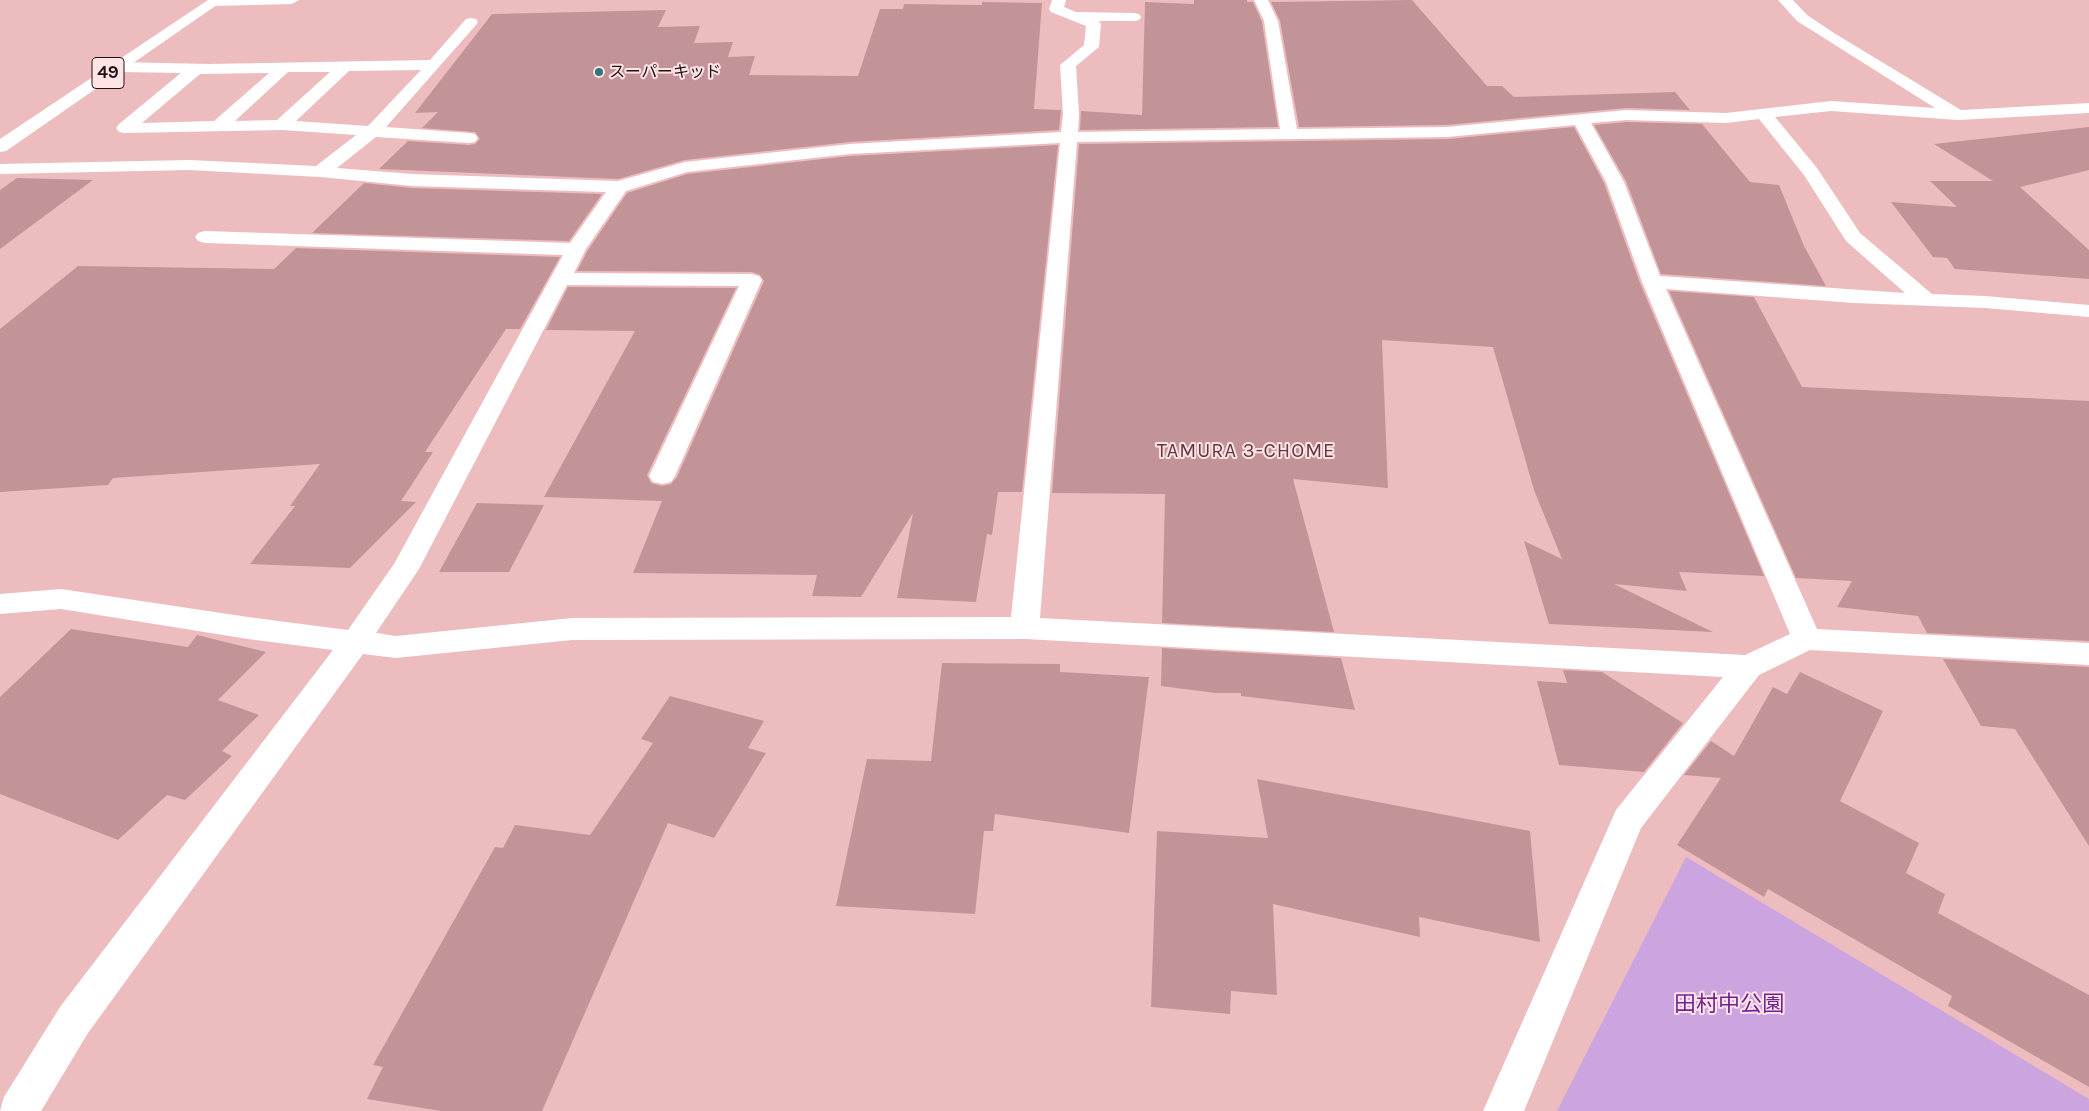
<!DOCTYPE html>
<meta charset="utf-8">
<style>
body{margin:0}
canvas{display:block;background:#edbcbf}
</style>
<canvas width="2089" height="1111"></canvas>
<script>
const ctx = document.querySelector('canvas').getContext('2d');
ctx.lineJoin = 'round';
function paint(path, color) { ctx.fillStyle = color; ctx.fill(path, 'evenodd'); }
const shape = rows => new Path2D(rows.map(r => 'M' + r).join(''));
function strokePath(path, color, width, dash) { ctx.strokeStyle = color; ctx.lineWidth = width; ctx.lineCap = dash ? 'butt' : 'round'; ctx.setLineDash(dash || []); ctx.stroke(path); }
function drawText(font, color, halo, rows, align = 'center') {
  ctx.font = font + ' Karla,"Noto Sans JP",sans-serif'; ctx.lineWidth = 4; ctx.setLineDash([]); ctx.textBaseline = 'middle'; ctx.strokeStyle = halo; ctx.fillStyle = color; for (const [text, x, y, turn = 0] of rows) {
    ctx.save(); ctx.translate(x, y); ctx.rotate((+turn || 0) * Math.PI / 180); ctx.textAlign = isNaN(turn) ? turn : align; if (halo) ctx.strokeText(text, 0, 0); ctx.fillText(text, 0, 0); ctx.restore();
  }
}
const green = shape([
 [1686,857,2089,1099,2089,1111,1557,1111]
]);
const building = shape([
 [1194,0,1247,0,1247,2,1253,2,1262,22,1278,127,1080,130,1081,111,1142,115,1145,2,1194,4],
 [1412,0,1487,86,1502,86,1514,97,1675,92,1690,110,1626,108,1447,125,1299,127,1280,21,1271,2],
 [982,2,1042,3,1034,109,1061,110,1059,130,850,142,685,160,618,179,379,169,408,141,469,145,475,144,480,139,475,132,422,128,438,112,415,113,492,14,666,10,658,27,700,26,694,43,733,42,728,57,755,56,749,75,858,76,880,9,903,9,904,4,982,5],
 [1626,122,1702,124,1750,182,1779,185,1804,246,1826,286,1661,274,1626,181,1594,125],
 [1574,127,1604,183,1640,283,1764,576,1679,572,1687,591,1614,584,1713,632,1549,624,1524,541,1562,559,1534,490,1493,347,1382,340,1388,488,1293,479,1334,632,1162,623,1165,494,1052,493,1079,144,1447,139],
 [2089,127,2089,170,2020,187,2089,250,2089,279,1955,269,1947,258,1933,257,1891,202,1957,207,1930,181,1993,181,1934,144],
 [1058,145,1022,492,998,492,992,535,987,534,976,602,897,598,913,513,861,597,812,596,817,575,633,573,662,501,544,497,635,331,546,330,568,287,736,288,647,475,651,483,662,486,671,484,677,477,764,281,760,275,752,272,577,271,588,250,627,193,687,174,850,156],
 [17,178,93,180,0,249,0,190],
 [364,183,412,188,602,194,569,241,312,233],
 [296,248,560,257,520,329,506,329,425,452,433,452,401,501,416,502,350,568,250,564,295,506,290,506,320,464,113,478,108,485,0,492,0,329,78,266,274,269],
 [1669,291,1754,297,1802,387,2089,401,2089,641,1927,633,1918,616,1837,607,1852,581,1796,578],
 [477,503,544,505,509,572,439,572],
 [71,629,188,647,197,635,266,652,218,700,259,715,222,751,232,756,185,800,167,795,118,840,0,794,0,697],
 [1162,648,1341,658,1355,710,1241,696,1241,693,1215,693,1161,686],
 [1943,659,2089,667,2089,846,2015,729,1981,726],
 [942,663,1060,664,1060,672,1149,677,1129,833,995,814,993,831,984,831,975,914,836,906,867,759,931,761],
 [1563,670,1602,672,1683,723,1644,772,1559,765,1537,681,1567,683],
 [1800,672,1883,711,1840,801,1919,843,1906,873,1945,894,1938,913,2089,995,2089,1087,1948,1006,1952,996,1768,889,1764,897,1677,845,1721,778,1684,775,1711,741,1734,756,1773,687,1787,694],
 [670,696,764,721,748,748,766,753,714,838,668,823,542,1111,441,1111,367,1099,383,1067,373,1065,495,847,503,848,515,825,590,835,653,743,641,739],
 [1257,779,1530,831,1540,942,1419,917,1420,937,1273,904,1277,995,1231,991,1230,1014,1151,1007,1157,831,1268,838]
]);
const minor = shape([
 [208,0,299,0,292,4,214,6,209,5,207,2,208,0],
 [1052,0,1066,0,1064,7,1076,12,1134,13,1139,14,1141,17,1139,20,1134,21,1099,21,1101,24,1099,47,1076,66,1079,114,1078,132,1280,129,1264,21,1254,0,1268,0,1278,21,1297,129,1447,127,1626,110,1726,113,1831,101,1935,108,1797,21,1778,0,1793,0,1807,15,1834,33,1961,110,2089,103,2089,113,1958,120,1831,111,1775,117,1817,168,1860,233,1932,294,1985,296,2089,305,2089,317,1985,308,1854,303,1666,289,1817,629,2089,643,2089,665,1810,650,1759,675,1641,828,1524,1111,1483,1111,1616,810,1723,677,1025,639,572,640,396,658,363,654,88,1033,41,1111,0,1111,4,1097,60,1007,333,650,248,639,61,609,0,614,0,594,61,589,248,617,348,630,394,564,563,255,205,243,198,241,195,237,198,233,205,231,570,243,606,192,412,186,320,177,189,170,0,174,0,164,189,160,316,166,356,135,282,130,125,133,119,132,116,128,119,124,181,73,118,72,112,70,110,67,112,64,118,62,209,64,430,60,466,19,471,18,476,19,478,22,476,25,386,127,469,133,475,134,478,138,475,142,469,143,376,137,337,168,412,174,618,181,685,162,850,144,1061,132,1063,114,1060,65,1084,45,1086,26,1051,12,1049,9,1052,0],
 [421,70,368,126,296,121,349,71,421,70],
 [288,72,330,72,277,120,235,121,288,72],
 [269,73,214,121,142,123,200,74,269,73],
 [1759,119,1804,175,1846,241,1905,293,1660,276,1624,182,1591,123,1626,120,1726,123,1759,119],
 [1575,125,1606,182,1642,282,1790,634,1745,655,1040,618,1077,142,1447,137,1575,125],
 [1060,143,1011,617,572,618,396,636,376,633,419,569,567,285,739,286,649,476,653,482,662,484,671,482,675,476,762,280,759,276,752,274,574,273,586,249,626,191,687,172,850,154,1060,143]
]);
const major = shape([
 [208,0,224,0,6,151,0,152,0,139,208,0]
]);
const markers = [
 [599,72,5,"#2c7675"]
];
const farPoinames = [
 ["スーパーキッド",609,72]
];
const shields = [
 [108,73,32]
];
const shieldNames = [
 ["49",108,73]
];
const neighbourhoodNames = [
 ["TAMURA 3-CHOME",1246,451]
];
const nearParknames = [
 ["田村中公園",1729,1005]
];
paint(green, '#cca4e0');
paint(building, '#c39497');
paint(minor, '#fff');
paint(major, '#fff');
for (const [x, y, r, color] of markers) { const dot = new Path2D(); dot.arc(x, y, r, 0, 2 * Math.PI); ctx.fillStyle = color; ctx.fill(dot); strokePath(dot, '#fee4e5', 2); }
drawText('16px', '#221113', '#fee4e5', farPoinames, 'left');
for (const [x, y, w] of shields) { const box = new Path2D(); box.roundRect(x - w / 2, y - 15.5, w, 31, 4); ctx.fillStyle = '#fee4e5'; ctx.fill(box); strokePath(box, '#221113', 1); }
drawText('bold 18px', '#221113', null, shieldNames);
ctx.letterSpacing = '1px';
drawText('20px', '#61393d', '#fee4e5', neighbourhoodNames);
ctx.letterSpacing = '0px';
drawText('22px', '#742094', '#fee4e5', nearParknames);
</script>
